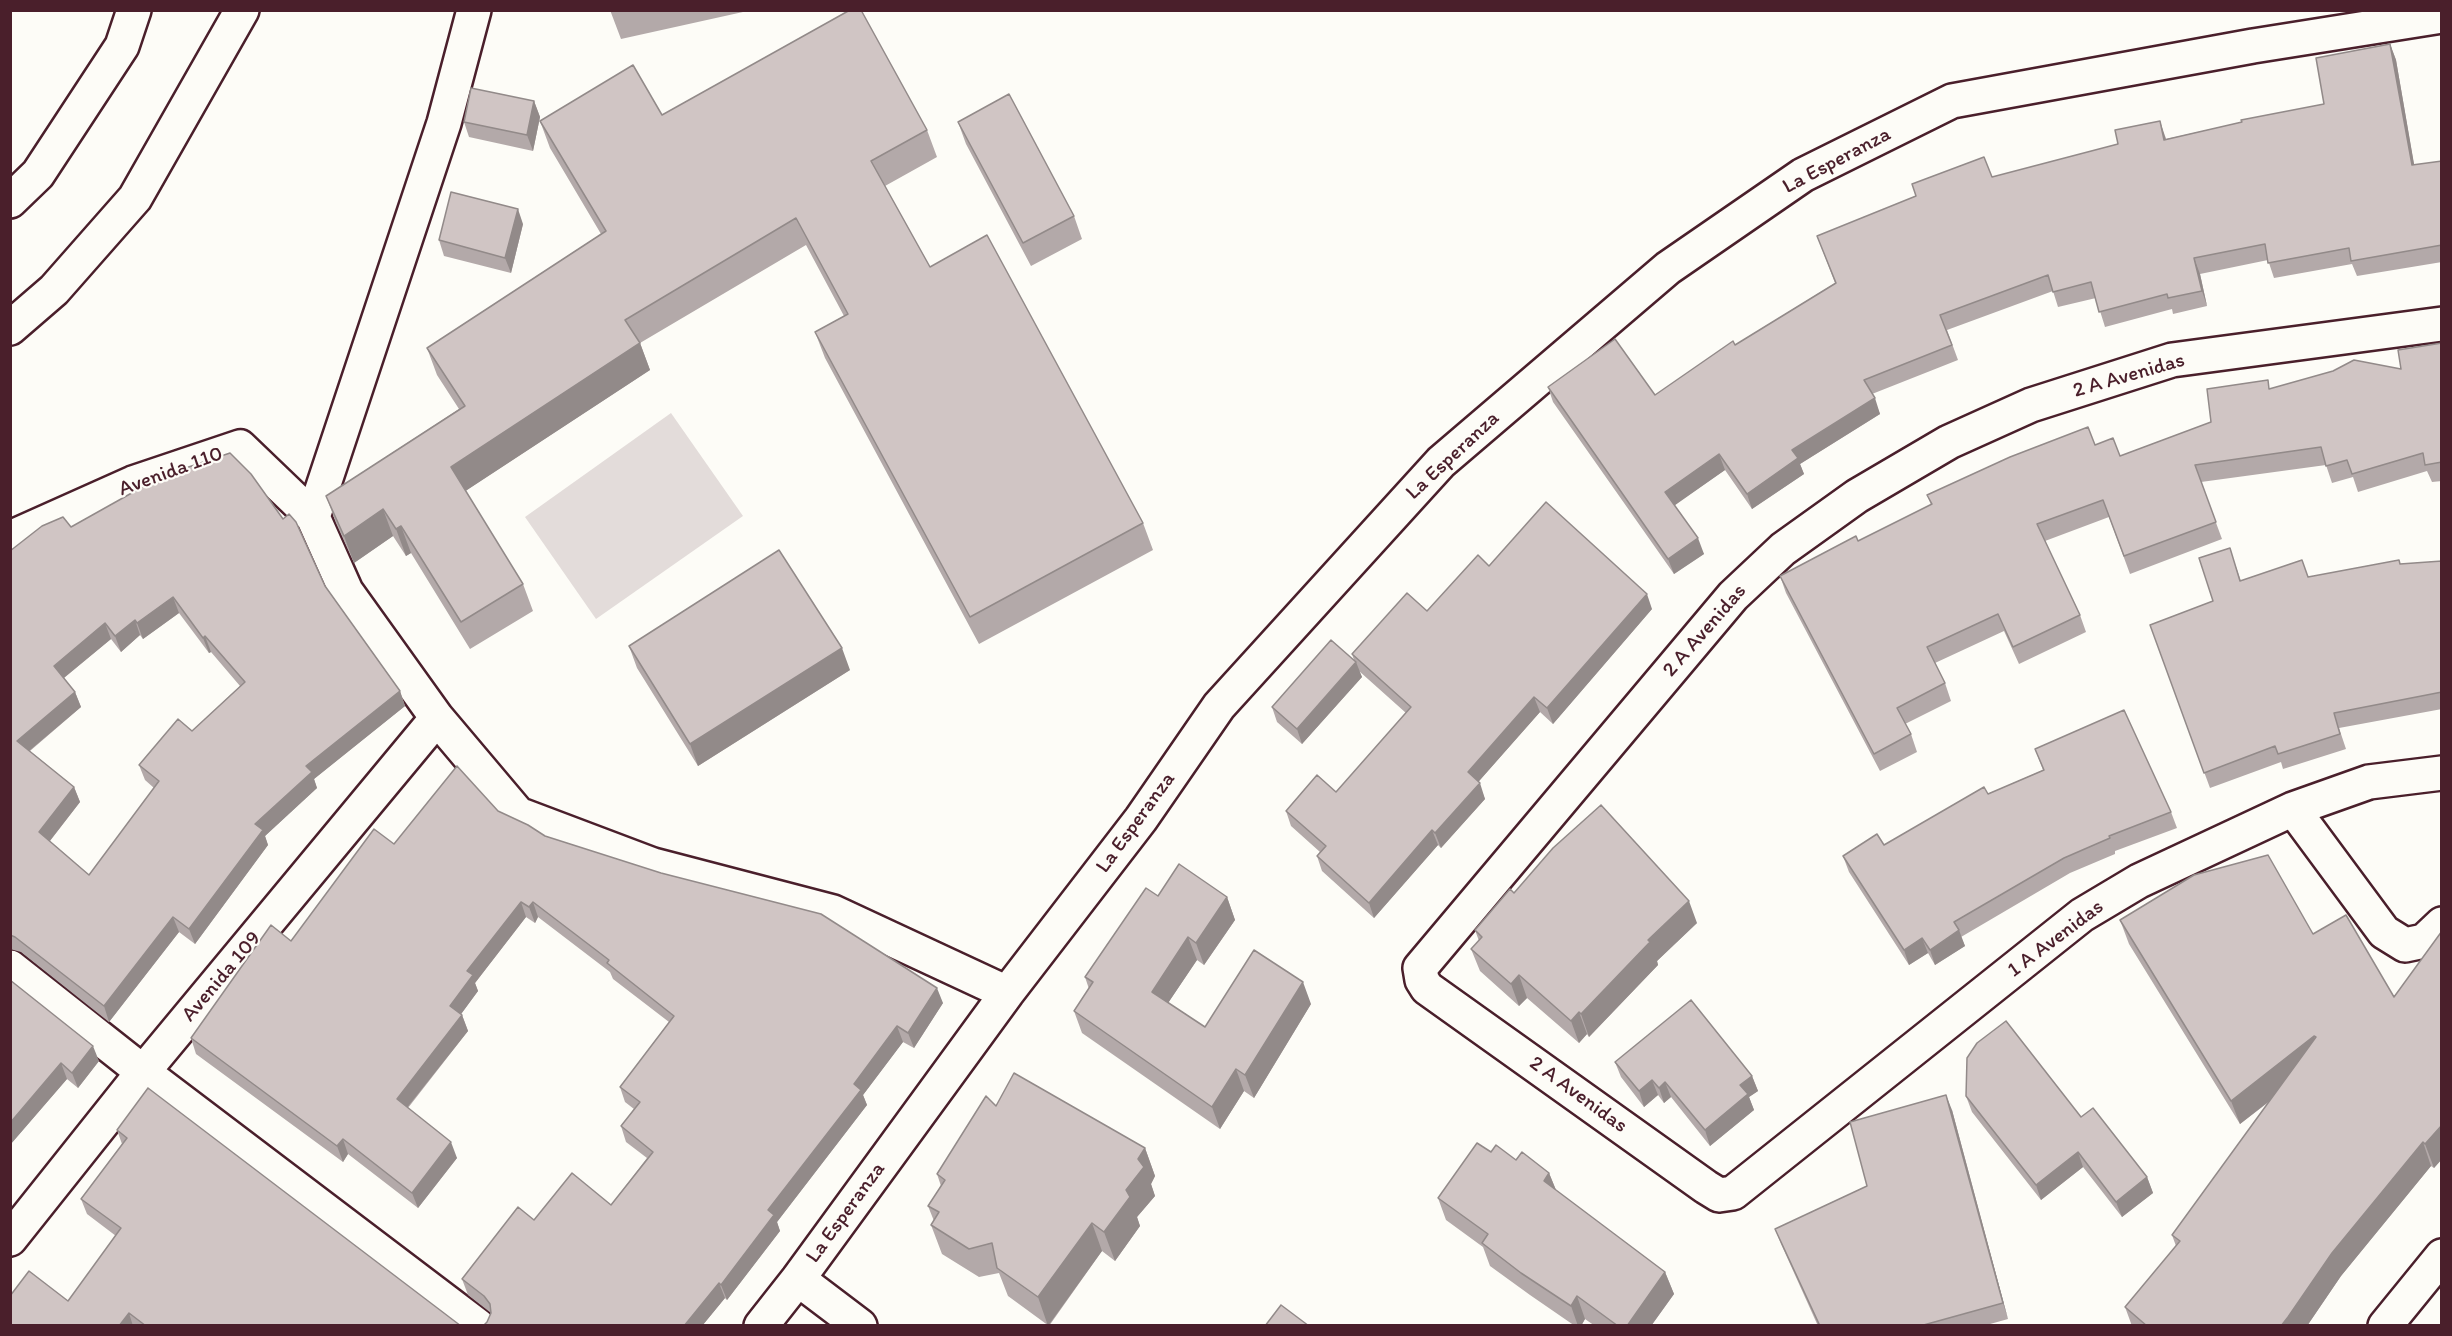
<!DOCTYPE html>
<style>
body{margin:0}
#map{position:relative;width:2452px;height:1336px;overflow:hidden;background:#fdfcf7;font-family:Itim,sans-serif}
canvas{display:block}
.frame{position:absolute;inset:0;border:12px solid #4a1f2b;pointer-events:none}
</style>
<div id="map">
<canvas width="2452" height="1336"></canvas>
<div class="frame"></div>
</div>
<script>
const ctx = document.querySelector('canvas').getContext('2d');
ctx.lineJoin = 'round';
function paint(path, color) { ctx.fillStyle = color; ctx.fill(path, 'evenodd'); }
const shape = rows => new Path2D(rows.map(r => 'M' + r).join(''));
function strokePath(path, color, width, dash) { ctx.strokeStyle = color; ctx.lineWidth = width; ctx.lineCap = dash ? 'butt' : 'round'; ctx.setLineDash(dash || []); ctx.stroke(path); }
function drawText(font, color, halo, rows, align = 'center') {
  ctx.font = font + ' Itim,sans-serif'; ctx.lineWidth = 4.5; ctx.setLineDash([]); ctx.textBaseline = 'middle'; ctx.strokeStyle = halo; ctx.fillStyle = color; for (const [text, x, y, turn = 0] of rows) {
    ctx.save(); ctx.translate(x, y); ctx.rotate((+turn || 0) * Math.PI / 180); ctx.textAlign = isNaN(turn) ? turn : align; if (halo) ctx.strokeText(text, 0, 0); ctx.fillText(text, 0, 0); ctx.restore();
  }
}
const green = shape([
 [671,413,743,516,596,619,525,517]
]);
const minor = shape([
 [474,10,444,123,313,517,346,591,437,718,518,814,653,865,833,912,1007,993],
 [10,201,38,174,122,46,134,10],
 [2442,324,2172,360,2031,405,1949,442,1857,496,1783,549,1733,596,1420,968,1422,980,1427,988,1706,1187,1719,1195,1733,1193,2082,915,2139,881,2293,809,2369,782,2442,773],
 [10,328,54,290,135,198,242,10],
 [10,538,133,483,240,447,313,517],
 [2293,809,2384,932,2405,945,2424,941,2442,924],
 [10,967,143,1072,478,1326],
 [10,1239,143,1072,437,718],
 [798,1279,860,1326],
 [761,1326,798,1279,1007,993,1141,819,1219,706,1441,462,1668,268,1803,175,1952,101,2253,46,2442,16],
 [2385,1326,2442,1256]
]);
const wall = shape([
 [610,10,752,10,621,39],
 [2390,44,2396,60,2414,165,2442,161,2442,262,2357,276,2352,264,2274,278,2268,260,2200,274,2207,306,2173,314,2172,309,2105,327,2096,298,2058,307,2053,291,1947,330,1958,360,1872,394,1880,414,1800,464,1804,474,1752,509,1725,470,1674,505,1704,554,1674,574,1553,402,1548,387,1655,395,1735,345,1835,283,1817,236,1992,177,2165,136,2166,139,2324,104],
 [534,101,540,117,533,151,469,137,464,122],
 [662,115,927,130,937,157,885,186,930,267,1143,523,1153,550,979,644,825,358,815,332,844,316,806,245,640,343,650,370,465,491,523,584,533,611,470,649,411,553,406,556,393,536,354,563,336,523,326,496,459,409,437,375,427,348,601,234,550,148,540,121],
 [958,122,1074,216,1082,239,1031,266,966,144],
 [523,224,511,273,444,256,439,240],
 [2442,343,2442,481,2432,482,2427,471,2358,492,2353,477,2332,483,2326,465,2201,482,2222,539,2130,574,2109,517,2045,541,2080,615,2086,632,2019,664,2004,631,1935,663,1945,683,1951,701,1905,724,1911,734,1917,752,1880,771,1786,593,1780,576,1858,541,1931,505,1927,495,2095,445,2120,456,2211,422,2271,389,2401,369],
 [71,527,325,586,400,691,405,706,314,779,317,788,265,836,268,845,195,944,179,932,109,1022,21,952,10,949,10,551],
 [179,613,209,653,211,652,240,686,192,731,139,765,145,780,154,788,89,875,50,841,80,802,74,787,30,751,81,707,75,692,64,678,111,639,121,652,140,635,143,639],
 [2442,561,2442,709,2339,728,2346,749,2283,769,2281,762,2210,788,2150,625,2213,601,2235,564,2241,581,2308,577,2401,564],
 [1489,566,1652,609,1553,724,1540,712,1478,782,1485,799,1441,848,1438,845,1374,918,1322,871,1317,856,1320,852,1291,826,1286,811,1336,792,1406,713,1359,671,1362,677,1302,744,1277,722,1272,707,1354,660,1352,654,1427,611],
 [629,646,850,670,698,766,637,668],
 [2035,749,2171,812,2177,828,2115,851,2115,854,2070,873,1961,937,1965,946,1935,965,1928,953,1909,965,1849,872,1843,856,1884,845,1988,794,2043,770],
 [498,811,545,836,943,1003,914,1048,903,1042,863,1095,867,1105,777,1222,780,1231,727,1300,725,1298,702,1326,483,1326,487,1322,491,1313,468,1295,462,1279,534,1220,611,1205,647,1158,626,1142,621,1126,634,1109,625,1102,620,1087,669,1022,613,979,610,972,538,917,535,923,526,917,475,983,478,991,461,1014,462,1015,468,1031,408,1108,457,1158,418,1208,348,1154,343,1162,196,1054,191,1038,291,941,394,844],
 [1514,893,1697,923,1657,961,1658,965,1589,1037,1587,1034,1579,1043,1527,998,1519,1006,1480,971,1471,949,1479,941,1475,930],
 [1158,896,1227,897,1235,920,1204,965,1197,960,1168,1003,1205,1027,1311,1004,1254,1098,1244,1091,1220,1129,1082,1033,1074,1011,1089,989,1085,977],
 [2120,920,2313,934,2394,997,2442,931,2442,1159,2434,1168,2431,1166,2341,1276,2307,1326,2132,1326,2125,1307,2176,1246,2172,1235,2270,1101,2240,1124,2129,944],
 [10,980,99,1061,78,1088,67,1079,10,1145],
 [1615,1062,1752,1076,1758,1091,1749,1097,1754,1110,1710,1146,1671,1097,1664,1103,1658,1095,1644,1107,1621,1077],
 [1966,1096,2081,1117,2147,1177,2153,1193,2122,1217,2083,1167,2041,1200,1972,1112],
 [996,1106,1145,1148,1155,1176,1151,1184,1155,1196,1137,1217,1140,1226,1115,1261,1102,1251,1049,1326,1008,1296,999,1273,979,1277,942,1254,931,1225,934,1221,928,1206,941,1186,937,1174],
 [1952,1110,2008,1319,1983,1326,1818,1326,1781,1244,1775,1229,1867,1186],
 [117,1130,461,1326,10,1326,68,1301,116,1236,87,1214,81,1199,122,1144],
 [1491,1152,1516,1160,1549,1173,1556,1190,1665,1272,1674,1294,1651,1326,1595,1326,1585,1319,1581,1326,1575,1326,1530,1295,1490,1266,1483,1247,1446,1220,1438,1198]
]);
const shadedWall = shape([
 [2390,44,2396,60,2417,181,2412,165],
 [534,101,540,117,533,151,527,135],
 [2160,121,2165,136,2169,155,2164,140],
 [518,209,523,224,511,273,505,258],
 [2194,258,2200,274,2207,306,2202,291],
 [640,343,650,370,461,494,451,467],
 [1875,398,1880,414,1800,464,1804,474,1752,509,1747,494,1792,450],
 [1719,454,1725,470,1671,508,1665,492],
 [383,509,393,536,354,563,344,536],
 [401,526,411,553,406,556,396,529],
 [1698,538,1704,554,1674,574,1668,559],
 [1647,594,1652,609,1553,724,1547,708],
 [173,597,179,613,143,639,137,623],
 [135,620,140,635,121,652,115,636],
 [105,623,111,639,60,681,54,666],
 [205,636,211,652,209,653,203,638],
 [842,648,850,670,698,766,690,744],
 [1356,662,1362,677,1302,744,1297,729],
 [400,691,405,706,314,779,317,788,265,836,268,845,195,944,189,929,255,824,306,766],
 [75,692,81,707,23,756,17,741],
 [1534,697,1540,712,1473,788,1468,772],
 [1480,783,1485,799,1441,848,1435,833],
 [74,787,80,802,45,847,39,832],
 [1432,830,1438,845,1374,918,1369,903],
 [1227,897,1235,920,1204,965,1196,943],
 [1689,901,1697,923,1657,961,1658,965,1589,1037,1581,1014,1648,940],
 [521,902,526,917,475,983,478,991,456,1021,450,1006,467,971],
 [533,902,538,917,535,923,529,907],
 [173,917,179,932,109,1022,104,1006],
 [1959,930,1965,946,1935,965,1930,950],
 [1188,937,1197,960,1160,1015,1152,992],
 [1922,938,1928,953,1909,965,1904,950],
 [1519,975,1527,998,1519,1006,1511,984],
 [1303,982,1311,1004,1254,1098,1245,1075],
 [937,988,943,1003,914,1048,908,1033],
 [1579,1012,1587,1034,1579,1043,1571,1021],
 [462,1015,468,1031,402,1114,397,1099],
 [897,1026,903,1042,863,1095,867,1105,777,1222,780,1231,727,1300,721,1285,768,1210,854,1084],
 [2314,1036,2323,1059,2240,1124,2231,1101],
 [93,1046,99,1061,78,1088,72,1073],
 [61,1063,67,1079,10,1145,10,1123],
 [1236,1069,1244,1091,1220,1129,1212,1107],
 [1752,1076,1758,1091,1749,1097,1754,1110,1710,1146,1705,1130,1740,1085],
 [1652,1080,1658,1095,1644,1107,1639,1091],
 [1665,1082,1671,1097,1664,1103,1659,1088],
 [1946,1095,1952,1110,2008,1319,2003,1303],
 [2442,1125,2442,1159,2434,1168,2425,1144],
 [343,1139,348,1154,343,1162,337,1146],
 [451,1142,457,1158,418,1208,412,1193],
 [2423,1142,2431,1166,2341,1276,2307,1326,2281,1326,2332,1253],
 [1145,1148,1155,1176,1151,1184,1155,1196,1137,1217,1140,1226,1115,1261,1104,1232,1138,1159],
 [2078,1152,2083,1167,2041,1200,2036,1185],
 [1549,1173,1558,1195,1544,1181],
 [2147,1177,2153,1193,2122,1217,2116,1202],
 [1092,1223,1102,1251,1048,1326,1038,1297],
 [1665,1272,1674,1294,1651,1326,1627,1326],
 [719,1283,725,1298,702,1326,684,1326],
 [1577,1296,1585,1319,1581,1326,1578,1326,1571,1306],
 [129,1313,133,1326,119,1326]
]);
const building = shape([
 [850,10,861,10,927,130,871,161,930,267,987,235,1143,523,970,617,815,332,848,314,796,218,625,320,640,343,451,467,523,584,461,622,401,526,396,529,383,509,344,536,326,496,465,406,427,348,606,231,540,121,633,65,662,115,850,10],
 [2390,44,2412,165,2442,161,2442,245,2351,261,2349,248,2268,263,2265,244,2194,258,2202,291,2168,298,2167,294,2099,312,2091,282,2053,292,2048,275,1940,315,1952,345,1864,380,1875,398,1792,450,1798,458,1747,494,1719,454,1665,492,1698,538,1668,559,1548,387,1615,339,1655,395,1733,341,1735,345,1836,283,1817,236,1916,196,1912,184,1984,157,1992,177,2118,144,2115,130,2160,121,2164,140,2242,122,2241,120,2324,104,2316,58,2390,44],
 [471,88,534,101,527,135,464,122,471,88],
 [1009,94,1074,216,1023,243,958,122,1009,94],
 [451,192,518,209,505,258,439,240,451,192],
 [2442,343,2442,462,2425,465,2423,453,2352,474,2347,460,2326,466,2321,447,2195,465,2216,522,2124,556,2103,500,2037,524,2080,615,2013,647,1998,614,1927,647,1945,683,1897,708,1911,734,1874,754,1780,576,1856,536,1858,541,1932,504,1927,495,2010,457,2088,427,2095,445,2113,438,2120,456,2211,422,2207,389,2268,380,2269,389,2333,371,2354,360,2401,369,2398,350,2442,343],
 [230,453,251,474,283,519,289,514,296,522,325,586,400,691,306,766,312,772,255,824,263,830,189,929,173,917,104,1006,15,937,10,935,10,551,42,526,63,517,71,527,162,476,230,453],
 [173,597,203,638,205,636,245,682,192,731,178,719,139,765,159,781,89,875,39,832,74,787,17,741,75,692,54,666,105,623,115,636,135,620,137,623,173,597],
 [1546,502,1647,594,1547,708,1534,697,1468,772,1480,783,1435,833,1432,830,1369,903,1317,856,1326,846,1286,811,1317,775,1336,792,1411,707,1352,654,1407,593,1427,611,1478,555,1489,566,1546,502],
 [2230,548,2240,581,2302,560,2308,577,2399,560,2400,564,2442,561,2442,692,2334,713,2340,734,2278,754,2275,746,2204,773,2150,625,2213,601,2199,558,2230,548],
 [779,550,842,648,690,744,629,646,779,550],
 [1331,640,1356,662,1297,729,1272,707,1331,640],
 [2124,710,2171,812,2109,836,2110,838,2064,858,1954,922,1959,930,1930,950,1922,938,1904,950,1843,856,1877,834,1884,845,1984,787,1988,794,2044,770,2035,749,2124,710],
 [457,766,498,811,528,825,545,836,661,873,821,914,937,988,908,1033,897,1026,854,1084,861,1090,768,1210,774,1215,721,1285,719,1283,684,1326,483,1326,487,1322,491,1313,490,1304,484,1296,462,1279,518,1207,534,1220,572,1173,611,1205,653,1152,621,1126,640,1102,620,1087,674,1016,607,963,609,960,533,902,529,907,521,902,467,971,473,975,450,1006,462,1015,397,1099,451,1142,412,1193,343,1139,337,1146,191,1038,271,925,291,941,374,829,394,844,457,766],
 [1601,805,1689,901,1648,940,1650,942,1581,1014,1579,1012,1571,1021,1519,975,1511,984,1471,949,1482,937,1475,930,1510,889,1514,893,1553,848,1601,805],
 [2268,855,2313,934,2346,915,2394,997,2442,931,2442,1125,2425,1144,2423,1142,2332,1253,2288,1317,2281,1326,2147,1326,2125,1307,2180,1241,2172,1235,2316,1037,2314,1036,2231,1101,2120,920,2194,875,2268,855],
 [1179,864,1227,897,1196,943,1188,937,1152,992,1205,1027,1254,950,1303,982,1245,1075,1236,1069,1212,1107,1074,1011,1093,982,1085,977,1146,888,1158,896,1179,864],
 [10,980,93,1046,72,1073,61,1063,10,1123,10,980],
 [1691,1000,1752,1076,1740,1085,1748,1094,1705,1130,1665,1082,1659,1088,1652,1080,1639,1091,1615,1062,1691,1000],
 [2006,1021,2081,1117,2093,1108,2147,1177,2116,1202,2078,1152,2036,1185,1966,1096,1967,1058,1977,1043,2006,1021],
 [1014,1073,1145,1148,1138,1159,1144,1167,1126,1190,1130,1197,1104,1232,1092,1223,1038,1297,997,1268,992,1243,969,1249,931,1225,939,1212,928,1206,945,1180,937,1174,986,1096,996,1106,1014,1073],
 [148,1088,461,1326,146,1326,129,1313,119,1326,10,1326,10,1296,29,1271,68,1301,121,1228,81,1199,127,1138,117,1130,148,1088],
 [1946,1095,2003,1303,1920,1326,1820,1326,1775,1229,1867,1186,1850,1122,1946,1095],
 [1477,1143,1491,1152,1496,1145,1516,1160,1522,1152,1549,1173,1544,1181,1665,1272,1627,1326,1618,1326,1577,1296,1571,1306,1521,1273,1482,1243,1488,1234,1438,1198,1477,1143],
 [1281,1305,1309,1326,1265,1326,1281,1305]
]);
const streetNames = [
 ["La Esperanza",1837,161,-28],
 ["2 A Avenidas",2129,376,-16],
 ["La Esperanza",1453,456,-43],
 ["Avenida 110",171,472,-20],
 ["2 A Avenidas",1705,631,-49],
 ["La Esperanza",1136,823,-54],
 ["1 A Avenidas",2056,939,-37],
 ["Avenida 109",222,977,-50],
 ["2 A Avenidas",1578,1095,36],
 ["La Esperanza",846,1213,-54]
];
paint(green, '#e3dcda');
strokePath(minor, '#4a1f2b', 38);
strokePath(minor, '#fdfcf7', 33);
paint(wall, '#b3a9a9');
paint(shadedWall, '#928a89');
paint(building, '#d0c5c4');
strokePath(building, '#928a89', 1.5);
drawText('21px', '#4a1f2b', '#fdfcf7', streetNames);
</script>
